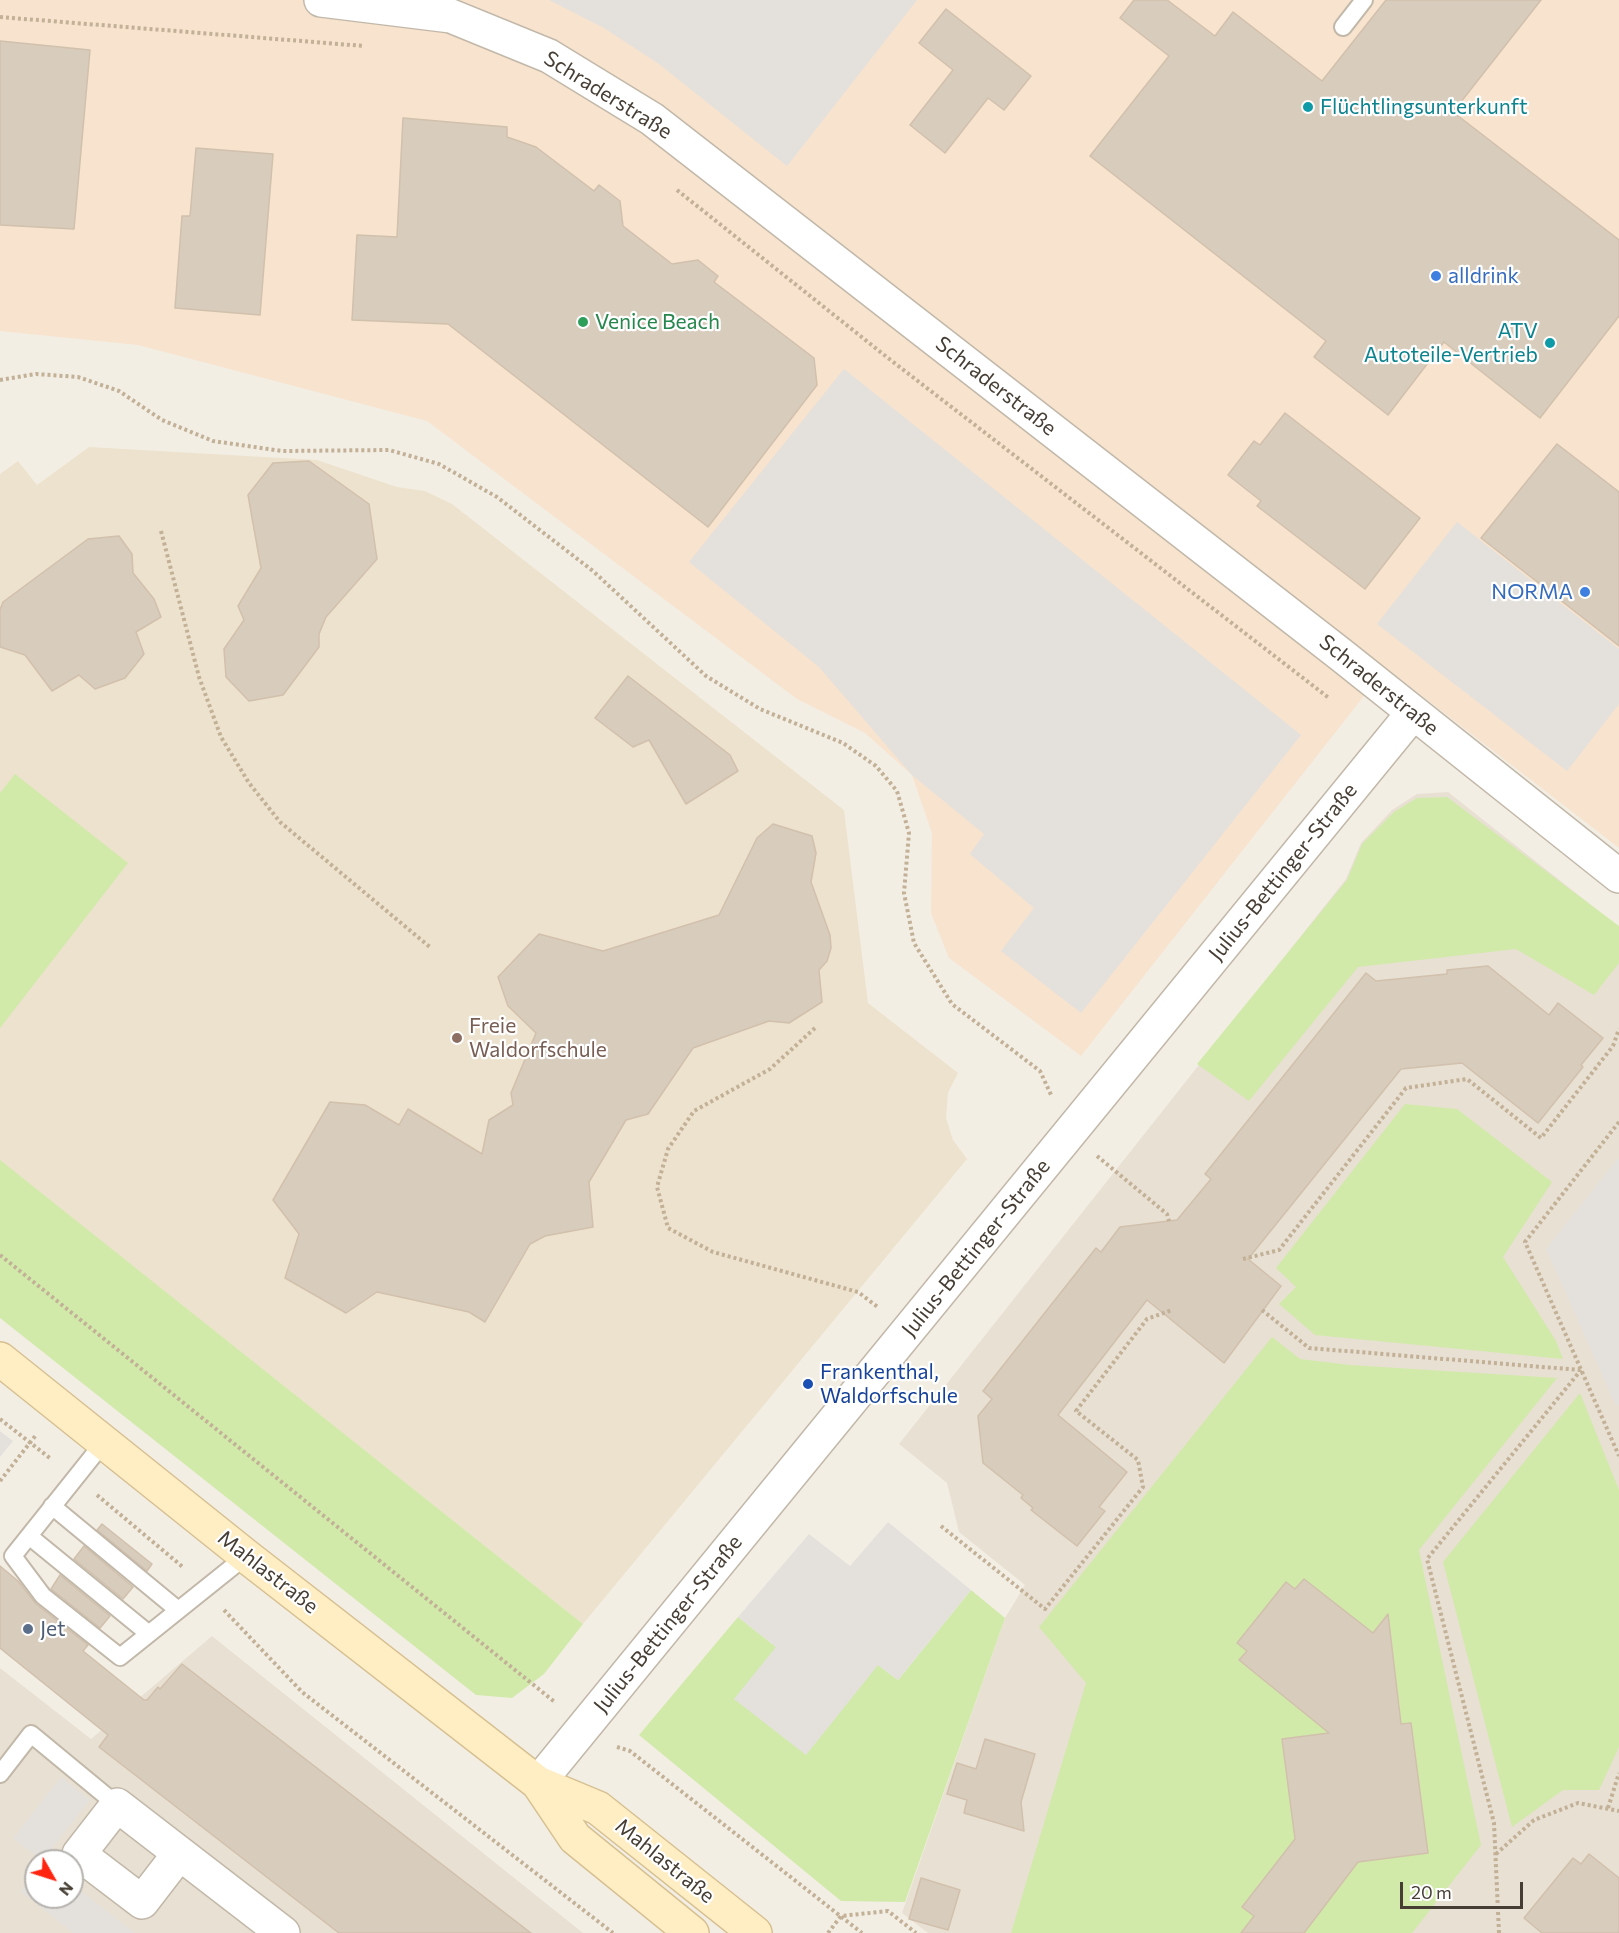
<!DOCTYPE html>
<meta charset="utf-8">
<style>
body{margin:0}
#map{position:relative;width:1619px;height:1933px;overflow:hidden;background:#f3eee4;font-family:Commissioner,sans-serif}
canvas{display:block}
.north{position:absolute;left:24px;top:1849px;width:60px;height:60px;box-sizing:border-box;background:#fff;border:2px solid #b5b2ae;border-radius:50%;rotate:129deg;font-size:16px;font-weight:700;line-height:24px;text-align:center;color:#463e34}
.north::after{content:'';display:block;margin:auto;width:21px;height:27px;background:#ff2510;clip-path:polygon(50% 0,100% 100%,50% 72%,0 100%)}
.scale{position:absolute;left:1400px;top:1882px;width:123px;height:27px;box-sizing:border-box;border:3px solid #463e34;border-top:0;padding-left:8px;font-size:18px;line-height:21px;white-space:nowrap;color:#463e34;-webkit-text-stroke:4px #fff;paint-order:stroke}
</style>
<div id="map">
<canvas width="1619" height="1933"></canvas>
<div class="north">N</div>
<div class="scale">20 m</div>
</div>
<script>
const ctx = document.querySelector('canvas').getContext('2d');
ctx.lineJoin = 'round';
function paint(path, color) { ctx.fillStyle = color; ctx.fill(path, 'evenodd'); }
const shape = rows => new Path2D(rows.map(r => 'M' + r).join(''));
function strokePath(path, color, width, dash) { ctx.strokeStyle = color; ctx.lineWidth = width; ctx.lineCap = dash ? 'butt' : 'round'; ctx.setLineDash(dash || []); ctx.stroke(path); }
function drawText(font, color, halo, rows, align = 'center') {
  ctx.font = font + ' Commissioner,sans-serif'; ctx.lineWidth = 4.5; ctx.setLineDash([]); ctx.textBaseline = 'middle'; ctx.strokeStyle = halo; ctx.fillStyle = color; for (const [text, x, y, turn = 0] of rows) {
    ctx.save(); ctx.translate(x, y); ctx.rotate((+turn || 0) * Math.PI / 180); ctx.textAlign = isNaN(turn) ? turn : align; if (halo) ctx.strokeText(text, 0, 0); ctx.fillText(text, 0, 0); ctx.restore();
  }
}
const residential = shape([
 [1448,792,1619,927,1619,1933,928,1933,902,1913,1005,1618,1025,1585,959,1532,947,1483,899,1444,1346,879,1361,843,1392,810,1417,794],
 [212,1636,583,1933,0,1933,0,1668,91,1739],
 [36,1861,72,1861,72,1897,36,1897]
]);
const commercial = shape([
 [0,0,1619,0,1619,848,1386,668,1081,1056,949,958,931,913,932,833,912,775,865,733,797,699,427,421,138,345,0,331]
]);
const education = shape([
 [89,447,317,460,397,487,425,491,452,504,844,810,868,1003,958,1073,948,1093,946,1118,953,1140,967,1159,583,1624,0,1161,0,474,18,461,37,485]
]);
const green = shape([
 [15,774,128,863,0,1028,0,793],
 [1447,797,1619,926,1619,963,1594,995,1516,949,1358,967,1249,1101,1197,1064,1347,880,1362,844,1394,812,1417,798],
 [1405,1104,1457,1109,1552,1182,1503,1257,1556,1341,1563,1359,1315,1335,1279,1304,1296,1287,1276,1268],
 [0,1160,583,1624,544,1674,512,1698,476,1695,0,1318],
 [1272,1337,1300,1359,1350,1365,1557,1378,1419,1550,1481,1845,1412,1933,1011,1933,1086,1683,1039,1627],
 [1580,1393,1619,1490,1619,1747,1599,1790,1563,1790,1512,1827,1443,1562],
 [971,1590,1005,1618,905,1902,841,1901,639,1735,738,1617,776,1647,878,1665,898,1680]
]);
const parking = shape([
 [549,0,917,0,787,166,659,64,604,28],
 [844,369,1301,735,1081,1013,1001,951,1034,908,970,854,984,834,912,775,819,667,689,562],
 [1457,522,1619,649,1619,704,1567,771,1377,624],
 [1619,1157,1619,1404,1616,1406,1546,1249],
 [0,1431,13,1441,0,1457],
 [888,1522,971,1590,898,1680,878,1665,806,1755,734,1699,776,1647,738,1617,809,1534,850,1566],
 [61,1777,90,1800,42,1861,13,1838],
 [36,1870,36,1897,72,1897,72,1884,135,1933,73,1933,20,1891]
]);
const building = shape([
 [1134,0,1167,0,1215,36,1233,12,1322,81,1386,0,1541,0,1453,112,1619,240,1619,316,1540,418,1444,342,1388,415,1314,357,1326,341,1090,156,1169,56,1120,18,1134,0],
 [946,9,1031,76,1004,110,988,98,945,153,910,125,953,70,919,43,946,9],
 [0,41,90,50,74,229,0,225,0,41],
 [403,118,507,127,507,137,536,147,594,191,599,185,620,201,623,226,672,264,698,260,718,276,714,282,814,358,817,385,708,527,448,324,352,320,357,235,397,237,403,118],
 [196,148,273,154,260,315,175,308,182,216,190,216,196,148],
 [1285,413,1420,518,1365,589,1257,506,1261,501,1228,475,1254,441,1260,445,1285,413],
 [1557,444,1619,492,1619,646,1481,538,1557,444],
 [309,461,369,504,377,559,326,617,319,634,319,647,283,695,249,701,226,677,224,649,244,620,238,606,261,568,248,495,273,463,309,461],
 [119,536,132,554,133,573,154,599,161,617,136,632,144,654,125,678,95,689,79,675,52,691,25,655,0,647,0,610,3,602,88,539,119,536],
 [628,676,730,755,738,771,686,804,649,740,633,747,595,718,628,676],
 [773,824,812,836,816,853,811,882,830,935,831,948,827,961,819,970,822,1002,789,1023,769,1021,693,1048,648,1114,626,1120,589,1182,593,1227,545,1236,530,1244,485,1322,469,1312,377,1292,346,1313,285,1278,299,1234,273,1200,330,1102,365,1105,399,1125,408,1109,482,1154,489,1120,513,1105,511,1093,536,1033,508,1006,498,977,539,934,603,951,719,915,757,838,773,824],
 [1488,966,1549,1015,1558,1003,1603,1038,1581,1065,1583,1067,1538,1123,1462,1063,1401,1069,1248,1259,1281,1286,1224,1363,1147,1300,1058,1415,1127,1472,1099,1507,1105,1511,1077,1546,1031,1510,1033,1508,1021,1498,1023,1495,983,1463,978,1416,992,1399,983,1391,1096,1248,1101,1252,1120,1227,1177,1220,1211,1179,1205,1174,1366,973,1376,981,1447,974,1447,970,1488,966],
 [102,1524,152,1564,147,1571,97,1530,102,1524],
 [84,1546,133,1587,123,1599,74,1559,84,1546],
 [0,1566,18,1581,36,1604,88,1645,83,1651,144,1700,147,1700,158,1687,160,1689,182,1664,531,1933,339,1933,99,1747,108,1735,0,1648,0,1566],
 [60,1575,110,1616,100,1628,51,1589,60,1575],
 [1304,1579,1373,1633,1388,1614,1401,1724,1411,1723,1428,1853,1358,1862,1304,1933,1241,1933,1254,1916,1242,1907,1295,1839,1282,1739,1329,1733,1239,1660,1247,1651,1237,1643,1286,1582,1295,1589,1304,1579],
 [985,1739,1035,1754,1021,1802,1024,1831,964,1813,967,1800,947,1794,957,1763,976,1769,985,1739],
 [1589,1854,1619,1878,1619,1933,1542,1933,1524,1918,1573,1858,1581,1864,1589,1854],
 [921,1878,960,1890,948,1930,909,1919,921,1878]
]);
const path = shape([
 [0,17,364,46],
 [677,190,888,358,1329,698],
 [0,380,36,374,78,377,119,391,162,420,213,441,282,451,389,450,439,464,497,497,593,571,706,676,760,709,843,743,876,766,897,791,909,833,904,893,914,943,952,1004,1040,1071,1052,1097],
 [161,531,199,677,221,737,249,783,280,822,431,948],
 [815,1028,770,1069,694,1111,668,1149,657,1187,668,1228,713,1252,858,1292,879,1308],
 [1619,1122,1525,1242,1619,1456],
 [1097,1156,1167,1214,1169,1221],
 [0,1255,556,1703],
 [1243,1259,1279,1250,1406,1088,1467,1079,1541,1138,1613,1046,1619,1029],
 [1262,1310,1309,1348,1580,1370],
 [0,1419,51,1459],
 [0,1481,36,1435],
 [97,1495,184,1568],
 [941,1526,1045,1609,1143,1487,1138,1460,1076,1411,1147,1319,1172,1310],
 [224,1610,302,1692,613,1933],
 [617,1747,630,1751,862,1933],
 [1608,1808,1619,1773],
 [1496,1854,1534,1820,1578,1803,1619,1811],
 [828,1933,841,1916,888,1911,916,1933],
 [1499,1933,1494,1823,1427,1559,1581,1370]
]);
const lane = shape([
 [1343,27,1364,0],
 [104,1442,13,1556,43,1596,120,1657,246,1556],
 [52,1506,178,1610],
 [29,1536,149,1634],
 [0,1774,31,1734,117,1805]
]);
const street = shape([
 [321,0,451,16,549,56,652,119,1340,654,1619,876],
 [538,1783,1413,713],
 [179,1854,142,1902,79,1854,117,1805,283,1933]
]);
const secondary = shape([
 [0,1359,246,1556,538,1783,598,1808,755,1933],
 [538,1783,575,1838,692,1933]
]);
const markers = [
 [1308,107,6,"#0f9aa8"],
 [1436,276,6,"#3f7fe0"],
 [583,322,6,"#2e9e5b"],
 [1550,343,6,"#0f9aa8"],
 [1585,592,6,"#3f7fe0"],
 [457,1038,6,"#8d6e63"],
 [808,1384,6,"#1a4fb4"],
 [28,1629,6,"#5c6f8a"]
];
const streetNames = [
 ["Schraderstraße",608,95,32],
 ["Schraderstraße",996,386,38],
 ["Schraderstraße",1379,685,39],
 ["Julius-Bettinger-Straße",1283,872,-51],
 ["Julius-Bettinger-Straße",976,1248,-51],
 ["Mahlastraße",268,1572,38],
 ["Julius-Bettinger-Straße",668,1624,-51],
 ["Mahlastraße",665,1861,39]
];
const cultureNames = [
 ["Flüchtlingsunterkunft",1320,107],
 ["ATV",1538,331,"right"],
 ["Autoteile-Vertrieb",1538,355,"right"]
];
const shopNames = [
 ["alldrink",1448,276],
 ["NORMA",1573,592,"right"]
];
const leisureNames = [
 ["Venice Beach",595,322]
];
const educationNames = [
 ["Freie",469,1026],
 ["Waldorfschule",469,1050]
];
const transitNames = [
 ["Frankenthal,",820,1372],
 ["Waldorfschule",820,1396]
];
const serviceNames = [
 ["Jet",40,1629]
];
paint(residential, '#e8e0d2');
paint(commercial, '#f7e3ce');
paint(education, '#ede2cd');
paint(green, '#d1eaaa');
paint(parking, '#e4e1dd');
paint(building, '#d8ccbc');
strokePath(building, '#d1c0ac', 1.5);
strokePath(lane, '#c2b8a9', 20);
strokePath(street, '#c2b8a9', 36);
strokePath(secondary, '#d6c091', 36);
strokePath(path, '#c2b097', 4, [3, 3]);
strokePath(lane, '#fff', 16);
strokePath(street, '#fff', 33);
strokePath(secondary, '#ffedc3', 33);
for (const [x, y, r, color] of markers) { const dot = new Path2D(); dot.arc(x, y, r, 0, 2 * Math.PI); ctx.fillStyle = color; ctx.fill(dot); strokePath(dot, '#fff', 2); }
drawText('21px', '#463e34', '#fff', streetNames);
drawText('21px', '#0d838f', '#fff', cultureNames, 'left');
drawText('21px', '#366cbe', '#fff', shopNames, 'left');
drawText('21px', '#27864d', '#fff', leisureNames, 'left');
drawText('21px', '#785e54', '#fff', educationNames, 'left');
drawText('21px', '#164399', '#fff', transitNames, 'left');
drawText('21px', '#4e5e75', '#fff', serviceNames, 'left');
</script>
